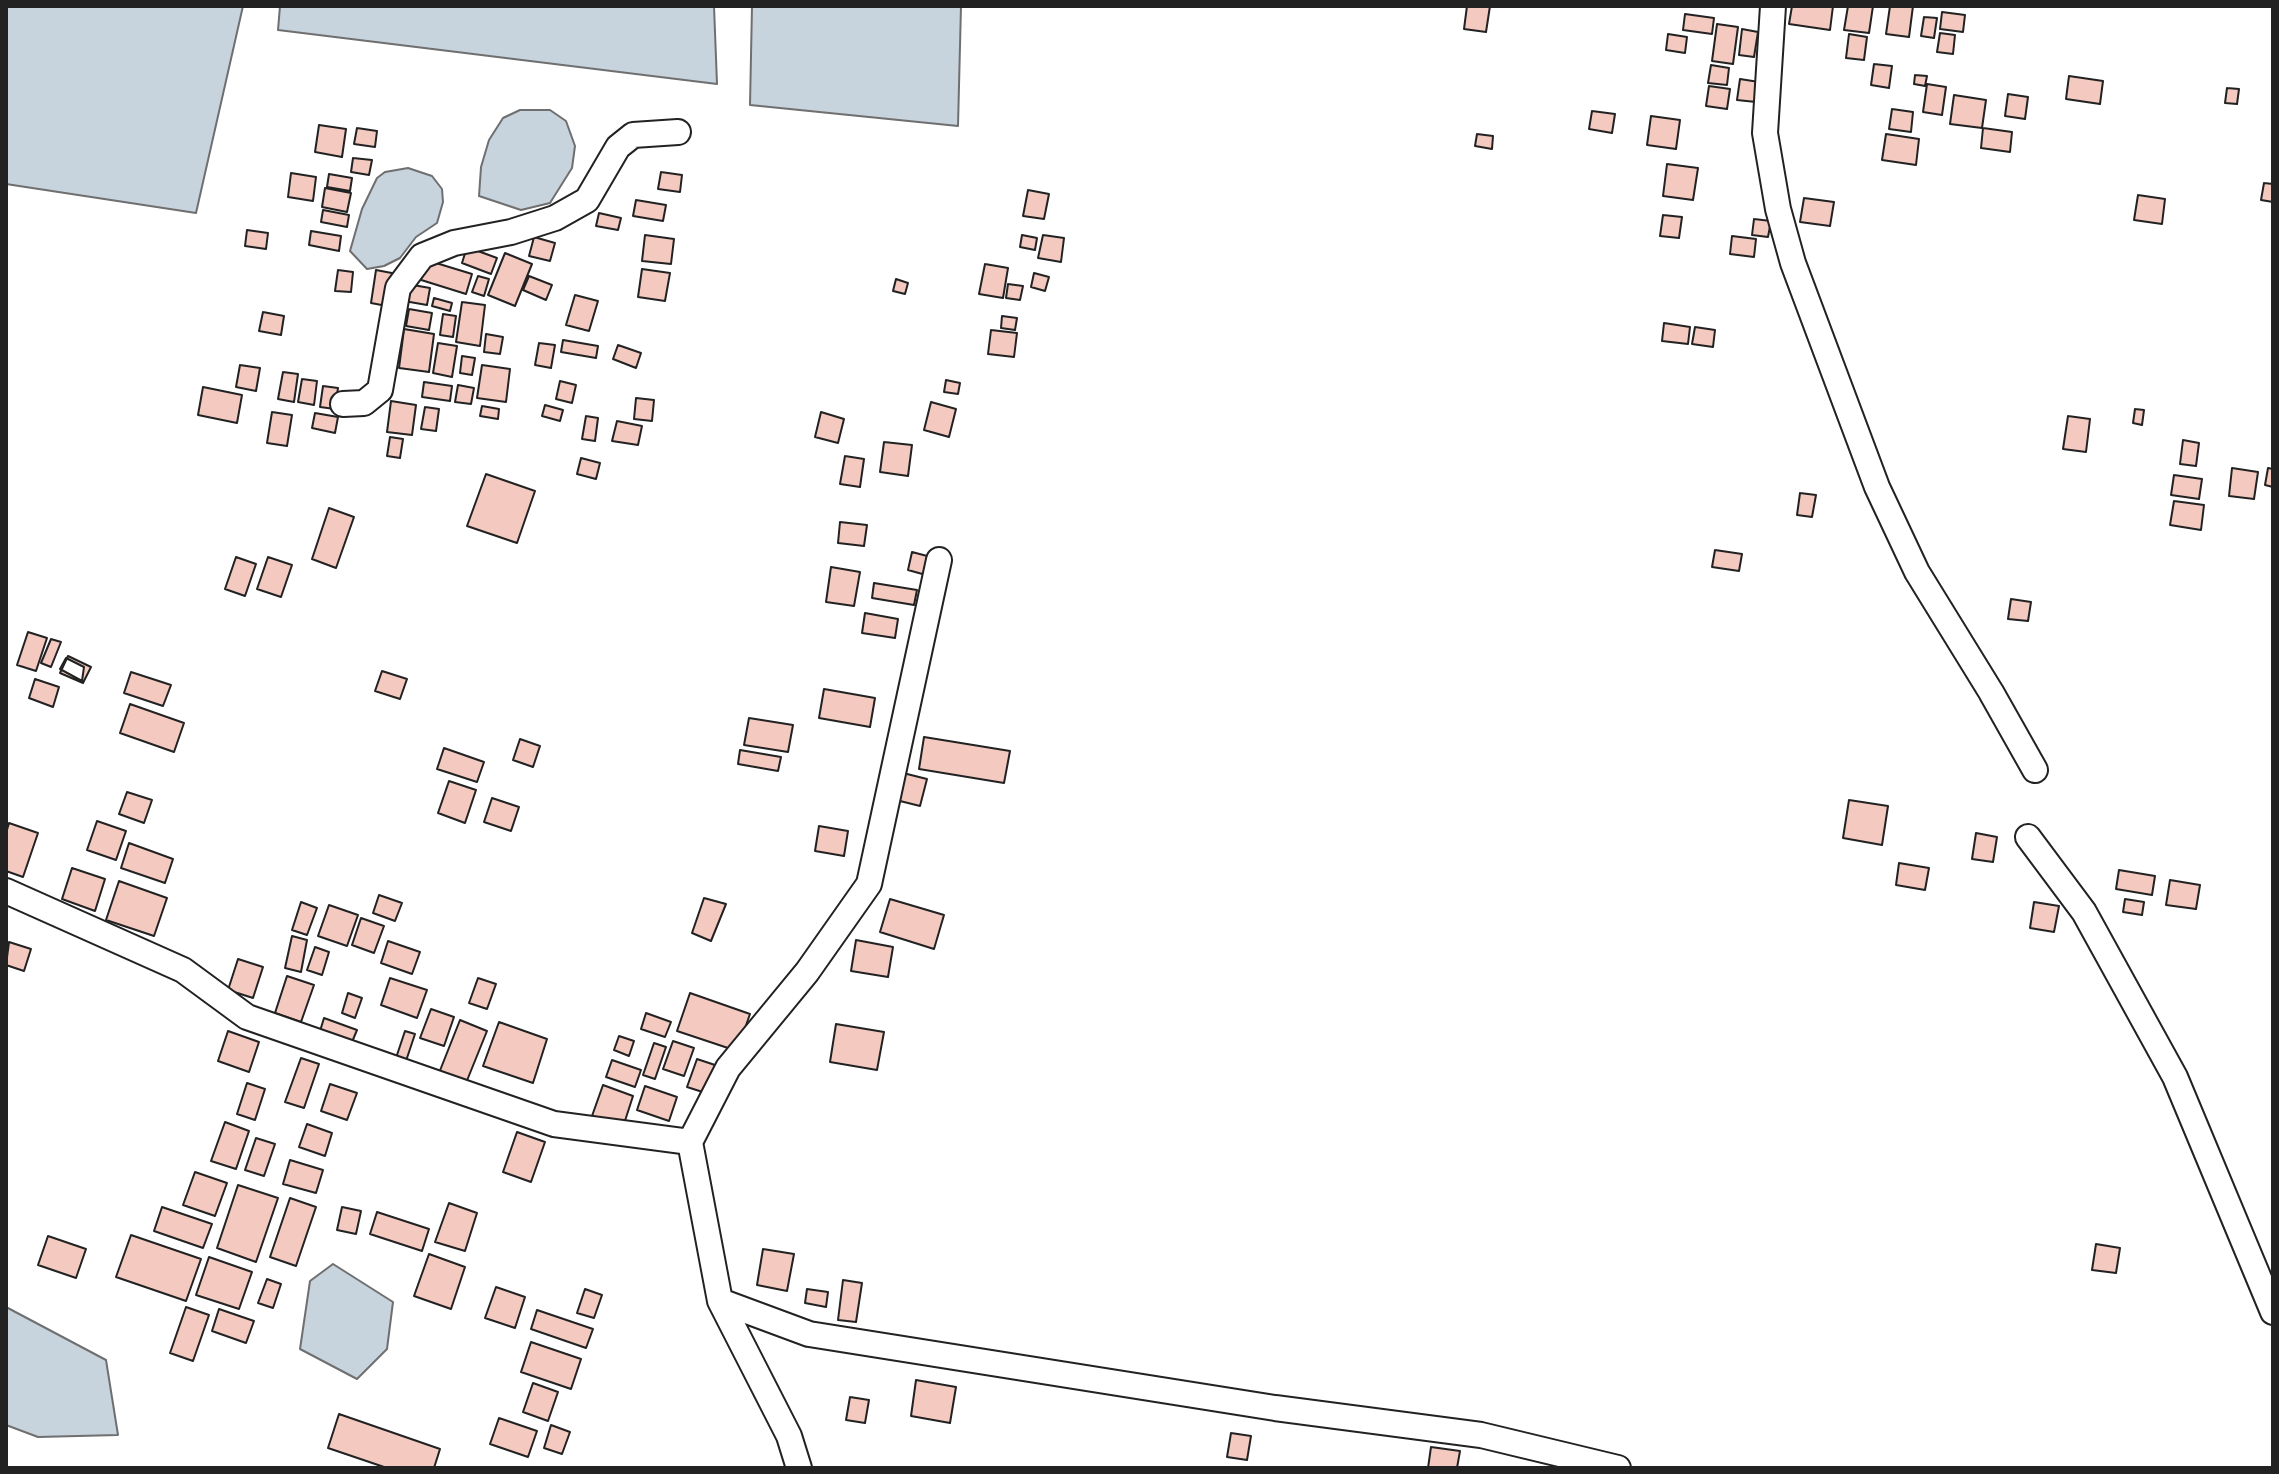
<!DOCTYPE html>
<style>
body{margin:0}
#map{position:relative;width:2279px;height:1474px;overflow:hidden;background:#fff;font-family:"Nunito Sans",sans-serif}
canvas{display:block}
.frame{position:absolute;inset:0;border:8px solid #222;pointer-events:none}
</style>
<div id="map">
<canvas width="2279" height="1474"></canvas>
<div class="frame"></div>
</div>
<script>
const ctx = document.querySelector('canvas').getContext('2d');
ctx.lineJoin = 'round';
function paint(path, color) { ctx.fillStyle = color; ctx.fill(path, 'evenodd'); }
const shape = rows => new Path2D(rows.map(r => 'M' + r).join(''));
function strokePath(path, color, width, dash) { ctx.strokeStyle = color; ctx.lineWidth = width; ctx.lineCap = dash ? 'butt' : 'round'; ctx.setLineDash(dash || []); ctx.stroke(path); }
const water = shape([
 [6,6,243,6,196,213,6,184,6,6],
 [280,6,714,6,717,84,278,30,280,6],
 [752,6,961,6,958,126,750,105,752,6],
 [520,110,550,110,566,121,575,146,572,168,550,203,521,210,479,196,481,167,489,140,503,118,520,110],
 [408,168,432,176,442,189,443,202,437,223,416,237,400,258,384,266,367,269,350,251,362,209,377,178,385,172,408,168],
 [333,1264,393,1302,387,1349,357,1379,300,1349,310,1281,333,1264],
 [6,1307,106,1360,118,1435,38,1437,6,1425,6,1307]
]);
const building = shape([
 [1467,6,1490,6,1486,32,1464,29,1467,6],
 [1792,6,1833,6,1830,30,1789,24,1792,6],
 [1848,6,1873,6,1869,33,1844,30,1848,6],
 [1890,6,1913,6,1909,37,1886,34,1890,6],
 [1942,12,1965,15,1963,32,1940,29,1942,12],
 [1685,14,1714,18,1712,34,1683,30,1685,14],
 [1924,17,1937,18,1934,38,1921,36,1924,17],
 [1717,24,1738,27,1733,64,1712,61,1717,24],
 [1742,29,1758,32,1754,57,1739,55,1742,29],
 [1940,33,1955,35,1953,54,1937,52,1940,33],
 [1668,34,1687,37,1685,53,1666,50,1668,34],
 [1849,34,1867,37,1864,60,1846,58,1849,34],
 [1874,64,1892,66,1889,88,1871,85,1874,64],
 [1711,65,1729,68,1727,85,1708,83,1711,65],
 [1915,75,1927,76,1925,86,1914,84,1915,75],
 [2069,76,2103,81,2100,104,2066,99,2069,76],
 [1740,79,1759,82,1756,102,1737,100,1740,79],
 [1927,84,1946,87,1942,115,1923,112,1927,84],
 [1709,86,1730,89,1727,109,1706,106,1709,86],
 [2227,88,2239,89,2237,104,2225,103,2227,88],
 [2008,94,2028,97,2025,119,2005,116,2008,94],
 [1954,95,1986,100,1982,128,1950,124,1954,95],
 [1892,109,1913,112,1911,132,1889,129,1892,109],
 [1592,111,1615,114,1612,133,1589,129,1592,111],
 [1651,116,1680,120,1676,149,1647,145,1651,116],
 [319,125,346,129,342,157,315,152,319,125],
 [357,128,377,131,375,147,354,144,357,128],
 [1983,128,2012,132,2010,152,1981,148,1983,128],
 [1477,134,1493,136,1492,149,1475,146,1477,134],
 [1886,134,1919,139,1916,165,1882,160,1886,134],
 [353,158,372,160,369,175,351,172,353,158],
 [1667,164,1698,168,1693,200,1663,196,1667,164],
 [661,172,682,175,680,192,658,189,661,172],
 [291,173,316,177,313,201,288,197,291,173],
 [329,174,352,178,350,191,327,187,329,174],
 [2264,183,2273,184,2273,202,2261,200,2264,183],
 [325,188,351,193,347,212,322,207,325,188],
 [1028,190,1049,194,1044,219,1023,216,1028,190],
 [2138,195,2165,199,2162,224,2134,220,2138,195],
 [1804,198,1834,202,1830,226,1800,222,1804,198],
 [636,200,666,205,663,221,633,216,636,200],
 [323,210,349,215,347,227,321,222,323,210],
 [599,213,621,218,618,230,596,226,599,213],
 [1663,215,1682,217,1679,238,1660,236,1663,215],
 [1754,219,1771,221,1768,237,1752,235,1754,219],
 [247,230,268,233,266,249,245,246,247,230],
 [311,231,341,236,339,251,309,245,311,231],
 [645,235,674,239,671,264,642,261,645,235],
 [1022,235,1037,238,1035,250,1020,247,1022,235],
 [1043,235,1064,238,1061,262,1038,258,1043,235],
 [1732,236,1756,239,1754,257,1730,254,1732,236],
 [534,237,555,243,550,261,529,256,534,237],
 [467,247,497,258,491,274,462,263,467,247],
 [505,253,532,264,515,306,488,295,505,253],
 [423,259,472,274,466,294,418,279,423,259],
 [985,264,1008,268,1003,298,979,294,985,264],
 [642,269,670,273,665,301,638,297,642,269],
 [338,270,353,272,351,292,335,291,338,270],
 [376,270,397,274,392,307,371,303,376,270],
 [1034,273,1049,277,1045,291,1031,287,1034,273],
 [478,276,489,279,484,296,472,292,478,276],
 [529,276,552,285,546,300,523,290,529,276],
 [896,279,908,283,905,294,893,291,896,279],
 [407,284,430,288,427,305,404,301,407,284],
 [1008,284,1023,286,1020,300,1006,298,1008,284],
 [575,295,598,301,589,331,566,325,575,295],
 [434,298,452,303,450,311,432,306,434,298],
 [462,302,485,305,480,346,456,342,462,302],
 [409,309,432,313,429,330,406,326,409,309],
 [263,312,284,316,281,335,259,331,263,312],
 [443,314,456,316,453,337,440,335,443,314],
 [1002,316,1017,318,1015,330,1001,328,1002,316],
 [1664,323,1690,327,1688,344,1662,341,1664,323],
 [1695,327,1715,330,1713,347,1692,344,1695,327],
 [404,329,434,334,429,372,399,368,404,329],
 [991,330,1017,333,1014,357,988,354,991,330],
 [486,334,503,337,500,354,484,352,486,334],
 [563,340,598,346,596,358,561,352,563,340],
 [438,343,457,346,452,377,433,373,438,343],
 [539,343,555,345,551,368,535,365,539,343],
 [618,345,641,353,636,368,613,359,618,345],
 [462,356,475,358,472,375,460,373,462,356],
 [240,365,260,368,256,391,236,387,240,365],
 [482,365,510,369,506,402,477,398,482,365],
 [283,372,298,374,294,402,278,399,283,372],
 [302,379,317,381,314,405,298,402,302,379],
 [946,380,960,383,958,394,944,392,946,380],
 [560,381,576,385,572,403,556,399,560,381],
 [424,382,452,386,450,401,422,397,424,382],
 [458,385,474,388,471,404,455,402,458,385],
 [323,386,338,388,335,409,320,407,323,386],
 [203,387,242,395,237,423,198,415,203,387],
 [636,398,654,400,652,421,634,419,636,398],
 [391,401,416,405,412,435,387,432,391,401],
 [931,402,956,409,949,437,924,430,931,402],
 [545,405,563,410,560,421,542,416,545,405],
 [482,406,499,409,498,419,480,416,482,406],
 [425,407,439,409,436,431,421,429,425,407],
 [2135,409,2144,410,2142,425,2133,423,2135,409],
 [272,412,292,415,287,446,267,443,272,412],
 [821,412,844,419,838,443,815,437,821,412],
 [315,413,338,417,335,433,312,428,315,413],
 [586,416,598,418,595,441,582,439,586,416],
 [2068,416,2090,419,2086,452,2063,449,2068,416],
 [617,421,642,426,638,445,612,441,617,421],
 [390,437,403,439,400,458,387,456,390,437],
 [2183,440,2199,443,2196,466,2180,464,2183,440],
 [884,442,912,445,908,476,880,472,884,442],
 [845,456,864,459,860,487,840,484,845,456],
 [581,458,600,463,596,479,577,474,581,458],
 [2232,468,2258,472,2254,499,2229,496,2232,468],
 [2268,468,2273,469,2273,487,2265,485,2268,468],
 [486,474,535,491,517,543,467,526,486,474],
 [2174,475,2202,479,2199,499,2171,495,2174,475],
 [1800,493,1816,495,1812,517,1797,515,1800,493],
 [2174,501,2204,505,2201,530,2170,525,2174,501],
 [329,508,354,517,336,568,312,559,329,508],
 [840,522,867,525,864,546,838,543,840,522],
 [1715,550,1742,554,1739,571,1712,567,1715,550],
 [912,552,931,557,926,575,908,570,912,552],
 [236,557,256,564,245,596,225,589,236,557],
 [268,557,292,565,281,597,257,589,268,557],
 [831,567,860,572,854,606,826,602,831,567],
 [874,583,917,590,914,605,872,598,874,583],
 [2011,599,2031,602,2028,621,2008,619,2011,599],
 [865,613,898,619,895,638,862,633,865,613],
 [28,632,47,638,36,671,17,665,28,632],
 [51,639,61,642,51,667,41,663,51,639],
 [68,656,91,667,83,683,60,673,68,656],
 [66,658,84,667,82,681,60,669,66,658],
 [382,671,407,679,400,699,375,691,382,671],
 [131,672,171,685,163,706,124,693,131,672],
 [35,679,59,687,53,707,29,698,35,679],
 [824,689,875,698,870,727,819,718,824,689],
 [130,704,184,723,174,752,120,733,130,704],
 [749,718,793,725,788,752,744,745,749,718],
 [924,737,1010,751,1004,783,919,769,924,737],
 [520,739,540,746,533,767,513,760,520,739],
 [444,748,484,762,477,782,437,769,444,748],
 [740,750,781,757,778,771,738,764,740,750],
 [895,771,927,779,920,806,888,798,895,771],
 [449,781,476,790,465,823,438,813,449,781],
 [127,792,152,800,144,823,119,814,127,792],
 [492,798,519,807,511,831,484,822,492,798],
 [1849,800,1888,806,1882,845,1843,838,1849,800],
 [97,821,126,831,116,860,87,850,97,821],
 [9,823,38,833,23,877,6,871,6,833,9,823],
 [819,826,848,831,844,856,815,851,819,826],
 [1976,833,1997,837,1993,862,1972,859,1976,833],
 [129,843,173,859,165,883,121,868,129,843],
 [1899,863,1929,868,1925,890,1896,885,1899,863],
 [72,868,105,879,95,911,62,899,72,868],
 [2119,870,2155,876,2152,895,2116,889,2119,870],
 [2170,880,2200,885,2196,909,2166,905,2170,880],
 [119,881,167,898,154,936,106,920,119,881],
 [379,895,402,903,395,921,373,913,379,895],
 [704,898,726,904,711,941,692,933,704,898],
 [890,899,944,915,934,949,880,932,890,899],
 [2125,899,2144,902,2142,915,2123,912,2125,899],
 [301,902,317,908,307,935,292,930,301,902],
 [2034,902,2059,906,2054,932,2030,928,2034,902],
 [329,905,358,915,347,946,318,936,329,905],
 [361,918,384,926,374,953,352,945,361,918],
 [292,936,307,940,301,972,285,968,292,936],
 [856,940,893,947,888,977,851,971,856,940],
 [388,941,420,952,412,974,381,963,388,941],
 [9,942,31,949,24,971,6,965,9,942],
 [315,947,329,952,322,975,307,970,315,947],
 [238,959,263,967,253,998,228,990,238,959],
 [287,976,314,985,301,1022,275,1013,287,976],
 [390,978,427,990,417,1018,381,1005,390,978],
 [478,978,496,984,487,1009,469,1003,478,978],
 [348,993,362,998,355,1018,342,1013,348,993],
 [690,993,750,1014,737,1051,677,1031,690,993],
 [431,1009,454,1017,444,1046,420,1038,431,1009],
 [646,1013,671,1022,665,1037,641,1029,646,1013],
 [324,1018,357,1030,352,1042,320,1031,324,1018],
 [460,1020,487,1031,466,1083,439,1073,460,1020],
 [499,1022,547,1039,533,1083,483,1066,499,1022],
 [836,1024,884,1032,877,1070,830,1062,836,1024],
 [228,1031,259,1042,249,1072,218,1061,228,1031],
 [405,1031,415,1034,406,1061,396,1058,405,1031],
 [619,1036,634,1041,629,1056,614,1050,619,1036],
 [673,1041,694,1048,684,1076,663,1069,673,1041],
 [654,1043,666,1047,655,1079,643,1075,654,1043],
 [301,1058,319,1064,304,1108,285,1102,301,1058],
 [697,1059,721,1067,712,1095,687,1087,697,1059],
 [612,1060,641,1070,635,1087,606,1077,612,1060],
 [247,1083,265,1089,255,1120,237,1114,247,1083],
 [330,1084,357,1093,347,1120,321,1111,330,1084],
 [603,1085,633,1096,623,1127,592,1116,603,1085],
 [645,1086,677,1097,669,1121,637,1110,645,1086],
 [225,1122,249,1131,236,1169,211,1161,225,1122],
 [307,1124,332,1133,325,1156,299,1147,307,1124],
 [517,1132,545,1142,531,1182,503,1172,517,1132],
 [256,1138,275,1144,264,1176,245,1170,256,1138],
 [290,1160,323,1170,316,1193,283,1184,290,1160],
 [195,1172,227,1183,215,1216,183,1205,195,1172],
 [238,1185,278,1198,256,1262,217,1248,238,1185],
 [290,1198,316,1207,296,1266,270,1257,290,1198],
 [449,1203,477,1213,465,1251,435,1242,449,1203],
 [162,1207,212,1224,203,1248,154,1231,162,1207],
 [342,1207,361,1211,356,1234,337,1230,342,1207],
 [377,1212,429,1229,422,1251,370,1234,377,1212],
 [131,1235,201,1259,186,1301,116,1277,131,1235],
 [48,1236,86,1249,76,1278,38,1265,48,1236],
 [2096,1244,2120,1248,2116,1273,2092,1270,2096,1244],
 [763,1249,794,1254,787,1291,757,1285,763,1249],
 [429,1254,465,1267,451,1309,414,1296,429,1254],
 [209,1257,252,1272,239,1309,196,1295,209,1257],
 [267,1279,281,1284,273,1308,258,1303,267,1279],
 [843,1280,862,1283,856,1322,838,1320,843,1280],
 [496,1287,525,1297,515,1328,485,1318,496,1287],
 [585,1289,602,1295,594,1318,577,1313,585,1289],
 [807,1289,828,1292,826,1307,805,1303,807,1289],
 [186,1307,209,1315,193,1361,170,1353,186,1307],
 [219,1309,254,1321,246,1343,212,1331,219,1309],
 [537,1310,593,1329,586,1348,531,1329,537,1310],
 [531,1342,581,1359,571,1389,521,1372,531,1342],
 [916,1380,956,1387,950,1423,911,1416,916,1380],
 [533,1383,558,1392,548,1421,523,1412,533,1383],
 [850,1397,869,1400,865,1423,846,1420,850,1397],
 [339,1414,440,1449,434,1468,387,1468,328,1448,339,1414],
 [499,1418,537,1431,528,1457,490,1444,499,1418],
 [551,1425,570,1432,562,1454,544,1448,551,1425],
 [1231,1433,1251,1436,1247,1460,1227,1457,1231,1433],
 [1431,1447,1460,1451,1457,1468,1428,1468,1431,1447]
]);
const minor = shape([
 [1773,6,1765,133,1778,209,1793,263,1877,487,1917,572,1991,692,2035,770],
 [343,404,364,403,380,390,398,288,422,256,454,243,511,232,555,218,587,200,618,147,633,135,678,132],
 [2028,837,2084,912,2175,1077,2273,1312],
 [6,891,183,970,247,1017,554,1124,690,1142,720,1301,789,1436,799,1468],
 [690,1142,728,1068,807,972,869,884,939,560],
 [720,1301,809,1334,1275,1408,1481,1435,1618,1468]
]);
paint(water, '#c7d3dd');
strokePath(water, '#6f6f6f', 2);
paint(building, '#f3c9c0');
strokePath(building, '#222', 2);
strokePath(minor, '#222', 28);
strokePath(minor, '#fff', 24);
</script>
